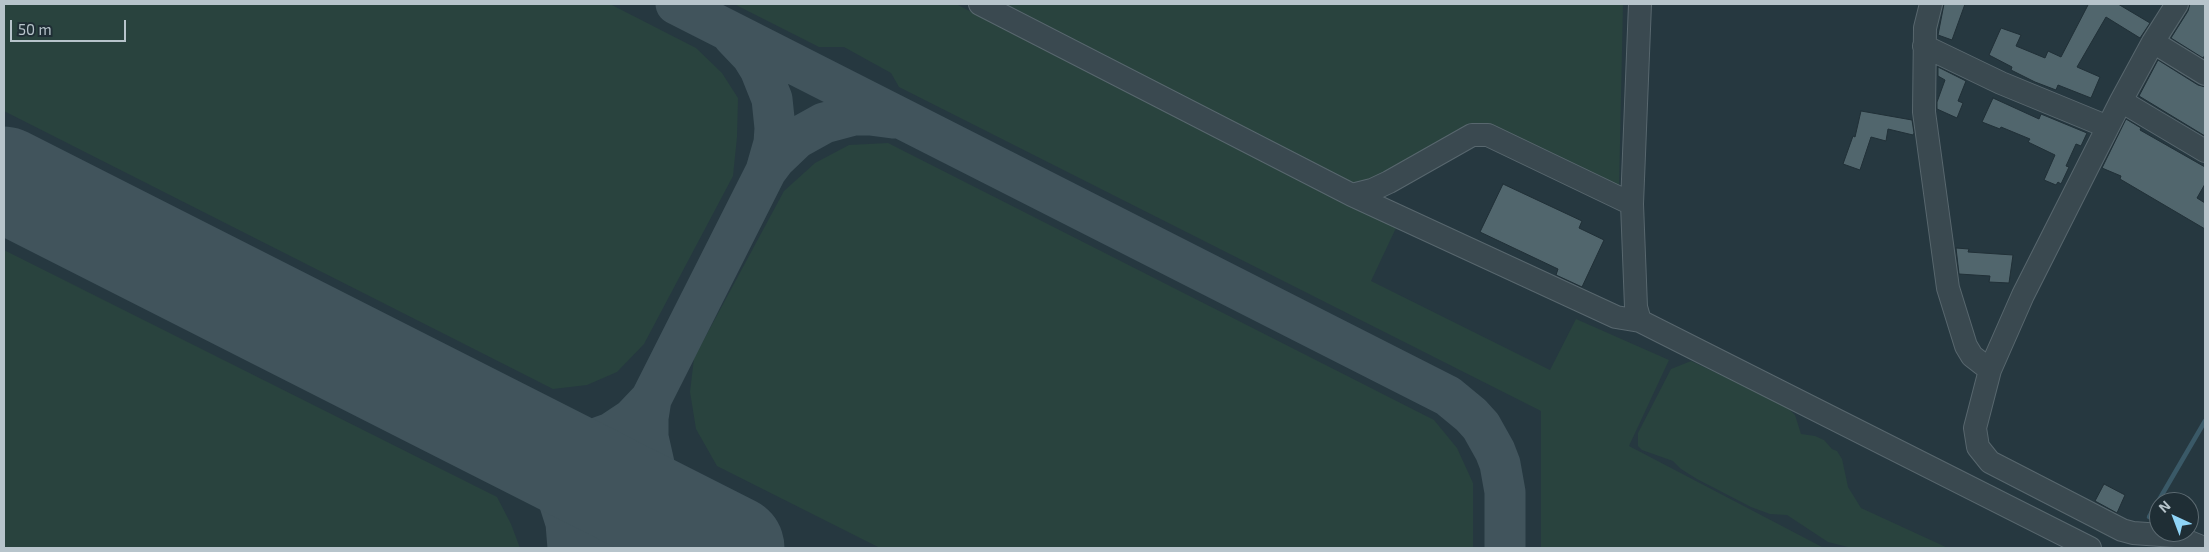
<!DOCTYPE html>
<style>
body{margin:0}
#map{position:relative;width:2209px;height:552px;overflow:hidden;background:#263840;font-family:"Exo 2",sans-serif}
canvas{display:block}
.frame{position:absolute;inset:0;border:5px solid #b7c4cb;pointer-events:none}
.north{position:absolute;left:2149px;top:492px;width:50px;height:50px;box-sizing:border-box;background:#1f2e35;border:1px solid #5c6a71;border-radius:50%;rotate:317deg;font-size:14px;font-weight:700;line-height:20px;text-align:center;color:#b7c4cb}
.north::after{content:'';display:block;margin:auto;width:18px;height:22px;background:#8fd4f7;clip-path:polygon(50% 0,100% 100%,50% 72%,0 100%)}
.scale{position:absolute;left:10px;top:20px;width:116px;height:22px;box-sizing:border-box;border:2px solid #b7c4cb;border-top:0;padding-left:6px;font-size:15px;line-height:18px;white-space:nowrap;color:#b7c4cb;-webkit-text-stroke:4px #1f2e35;paint-order:stroke}
</style>
<div id="map">
<canvas width="2209" height="552"></canvas>
<div class="frame"></div>
<div class="north">N</div>
<div class="scale">50 m</div>
</div>
<script>
const ctx = document.querySelector('canvas').getContext('2d');
ctx.lineJoin = 'round';
function paint(path, color) { ctx.fillStyle = color; ctx.fill(path, 'evenodd'); }
const shape = rows => new Path2D(rows.map(r => 'M' + r).join(''));
function strokePath(path, color, width, dash) { ctx.strokeStyle = color; ctx.lineWidth = width; ctx.lineCap = dash ? 'butt' : 'round'; ctx.setLineDash(dash || []); ctx.stroke(path); }
const green = shape([
 [4,4,610,4,696,48,722,73,738,98,737,137,733,176,644,344,617,372,587,385,553,389,4,111],
 [734,4,956,4,1396,228,1371,281,1550,370,1576,319,1669,360,1629,446,1824,548,1541,548,1541,411,899,87,891,73,844,47,819,47],
 [1005,4,1623,4,1619,190,1490,127,1368,183,1354,185,1343,183],
 [888,143,1434,420,1457,448,1473,483,1473,548,880,548,717,466,696,429,690,392,694,358,784,191,815,163,849,145],
 [4,250,497,497,511,524,520,548,4,548],
 [1691,361,1785,405,1795,415,1801,434,1815,436,1824,440,1832,449,1837,451,1842,459,1848,487,1861,508,1948,548,1852,548,1828,542,1787,515,1770,514,1751,507,1697,479,1681,469,1673,461,1642,450,1638,446,1638,433,1671,369]
]);
const stream = shape([
 [2149,517,2205,421]
]);
const taxiway = shape([
 [676,4,1448,396,1471,415,1481,426,1495,451,1500,464,1505,492,1505,548],
 [733,36,752,56,760,69,772,99,775,128,774,143,766,171],
 [651,399,648,418,648,437,657,477,663,490,678,513,698,531],
 [511,436,538,444,566,445,583,443,611,433,632,419,651,399,766,171,775,159,797,138,824,123,854,115,870,115,893,118],
 [511,436,534,461,559,501,566,523,568,548],
 [588,548,601,540,623,531,664,528,698,531]
]);
const runway = shape([
 [4,179,732,548]
]);
const building = shape([
 [1944,4,1965,4,1952,40,1938,35,1944,4],
 [2086,4,2118,4,2150,23,2140,38,2106,17,2077,67,2100,77,2091,98,2058,85,2056,90,2035,82,2011,70,2012,67,1989,55,2001,28,2021,35,2016,46,2045,58,2048,51,2061,57,2088,5,2086,4],
 [2190,4,2205,4,2205,55,2203,58,2171,38,2188,11,2190,4],
 [2158,60,2198,85,2205,87,2205,136,2139,96,2158,60],
 [1938,67,1966,81,1958,101,1963,103,1957,118,1937,109,1937,102,1945,80,1938,76,1938,67],
 [1993,98,2039,119,2041,114,2087,133,2081,146,2076,144,2066,166,2069,167,2061,184,2058,182,2056,185,2044,180,2055,155,2028,142,2030,139,2001,127,2000,129,1982,122,1993,98],
 [1861,111,1912,120,1914,133,1913,135,1888,129,1886,141,1871,137,1860,170,1843,164,1853,136,1855,137,1861,111],
 [2126,119,2141,128,2140,130,2205,167,2205,184,2197,198,2205,203,2205,229,2120,179,2121,176,2102,168,2126,119],
 [1503,184,1582,221,1579,228,1604,240,1582,287,1556,275,1558,269,1480,232,1503,184],
 [1956,248,1969,249,1968,252,2013,255,2009,283,1989,282,1990,276,1959,274,1956,248],
 [2104,484,2125,495,2117,513,2095,501,2104,484]
]);
const minor = shape([
 [980,4,1352,195,1616,317,1640,321,2090,548],
 [1640,4,1632,204,1636,307,1640,321],
 [1931,4,1925,28,1924,112,1948,288,1966,346,1972,356,1990,370],
 [2177,4,2153,42,2121,101,2023,295,1990,370,1975,428,1978,447,1990,462,2122,530,2133,533,2175,536,2204,548],
 [2153,42,2205,74],
 [1924,46,2001,83,2108,127],
 [2121,101,2205,151],
 [1352,195,1372,190,1389,182,1472,135,1488,135,1632,204]
]);
paint(green, '#29433e');
strokePath(stream, '#3a5967', 4.5);
strokePath(taxiway, '#41545c', 41);
strokePath(runway, '#41545c', 105);
paint(building, '#51666d');
strokePath(building, '#213037', 1);
strokePath(minor, '#58676e', 24);
strokePath(minor, '#3a4950', 22);
</script>
